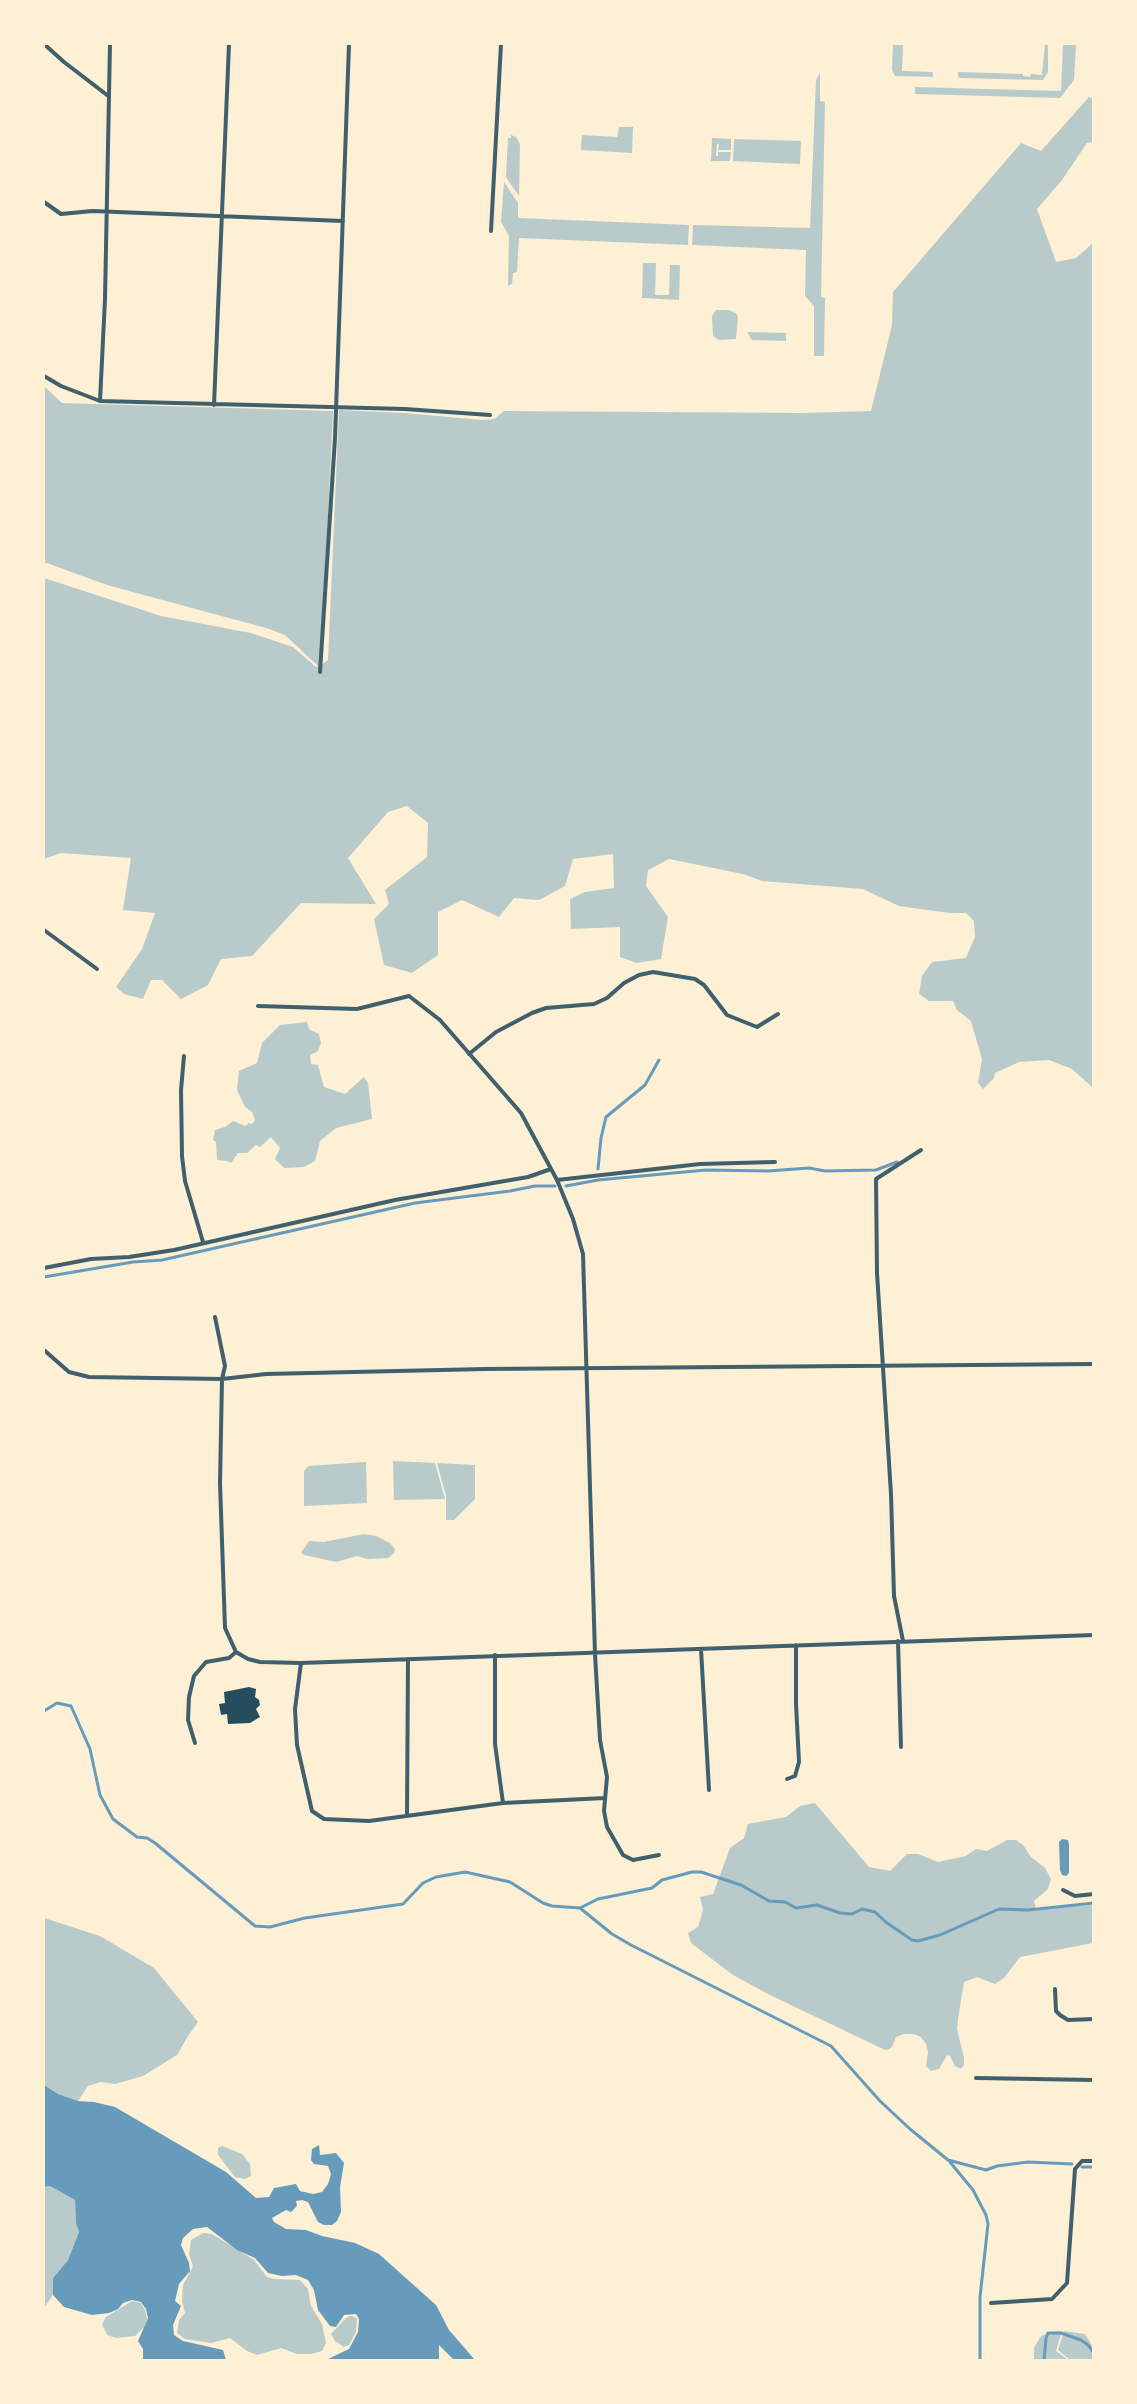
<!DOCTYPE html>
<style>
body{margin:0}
#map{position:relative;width:1137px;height:2404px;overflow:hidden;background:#fdf0d5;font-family:Mulish,sans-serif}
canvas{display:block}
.frame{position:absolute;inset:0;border:45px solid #fdf0d5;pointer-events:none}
</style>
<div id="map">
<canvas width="1137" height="2404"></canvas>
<div class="frame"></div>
</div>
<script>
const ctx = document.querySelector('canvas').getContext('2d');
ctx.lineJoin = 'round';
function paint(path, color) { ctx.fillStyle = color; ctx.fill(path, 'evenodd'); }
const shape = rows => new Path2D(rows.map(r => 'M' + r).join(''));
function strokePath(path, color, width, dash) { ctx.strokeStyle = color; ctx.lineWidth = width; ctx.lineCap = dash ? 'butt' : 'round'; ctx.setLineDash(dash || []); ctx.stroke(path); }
const green = shape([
 [893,44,903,44,902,71,933,72,933,77,895,76,892,70],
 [1045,44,1048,44,1048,72,1043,80,960,78,958,76,958,72,1023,74,1023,76,1030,77,1031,74,1042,75],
 [1063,44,1076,44,1074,80,1060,98,915,94,915,87,1061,91],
 [820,73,820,101,825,102,821,297,825,298,824,356,814,356,814,306,805,296,806,250,692,245,693,225,810,228,816,80],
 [1089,97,1093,99,1093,142,1087,143,1062,180,1037,209,1056,262,1076,258,1093,243,1093,1088,1072,1069,1049,1060,1019,1062,995,1073,994,1078,983,1089,978,1083,982,1059,971,1021,957,1010,953,1001,929,1001,919,994,922,976,932,962,966,958,975,937,974,921,966,913,950,913,899,906,863,889,762,881,743,874,669,859,648,870,646,886,668,917,661,959,637,963,620,957,620,927,571,929,570,899,585,892,614,888,613,854,573,859,565,886,539,900,514,898,499,917,462,900,438,912,438,955,412,973,384,965,374,919,389,904,385,890,427,857,428,823,407,806,388,812,348,858,376,904,301,903,252,956,221,959,208,985,181,999,162,980,151,980,143,999,124,994,116,987,142,949,155,913,123,910,131,858,61,853,44,859,44,578,161,616,251,633,293,647,316,667,318,666,285,635,266,628,107,585,44,562,44,386,62,403,333,411,321,665,328,660,339,410,404,413,482,420,494,419,504,411,802,413,871,411,892,325,893,292,1021,143,1041,151],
 [619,127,633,127,632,153,581,150,582,135,617,137],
 [511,135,516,137,520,144,519,196,506,177,508,138,511,138],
 [712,138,731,139,731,150,718,150,719,144,717,144,716,156,718,156,718,152,731,152,730,161,711,161],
 [734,139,801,141,800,164,733,161],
 [504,182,518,203,518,218,689,225,688,245,519,238,517,272,513,273,512,284,508,286,509,236,501,222],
 [643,263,656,263,655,295,669,295,670,265,680,265,679,300,642,298],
 [716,310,729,310,736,313,738,317,736,339,719,340,713,336,712,316],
 [747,332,786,333,786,341,752,340],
 [307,1022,309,1029,319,1034,321,1043,318,1051,310,1055,311,1064,318,1065,324,1087,345,1094,364,1077,368,1083,372,1119,336,1128,320,1141,315,1161,304,1167,284,1168,275,1159,280,1148,271,1137,260,1147,256,1145,247,1153,238,1153,231,1163,227,1161,217,1160,216,1142,213,1140,215,1130,225,1127,233,1121,245,1126,249,1123,252,1124,255,1120,252,1112,245,1107,237,1090,239,1071,257,1063,262,1043,280,1025],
 [393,1461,435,1463,445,1499,394,1500],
 [366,1462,367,1503,304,1506,304,1471,308,1466],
 [437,1463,475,1465,475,1499,454,1520,446,1520,446,1496],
 [364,1534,376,1536,390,1543,395,1549,394,1553,388,1558,367,1559,357,1556,336,1562,304,1555,301,1553,309,1541,324,1542],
 [815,1803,869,1867,890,1871,907,1854,918,1854,938,1862,966,1856,976,1849,987,1851,1007,1840,1016,1840,1023,1845,1031,1857,1045,1868,1051,1879,1048,1889,1034,1901,1036,1909,1093,1905,1093,1943,1020,1957,1004,1978,995,1984,977,1977,964,1982,958,2019,957,2029,964,2058,964,2065,961,2069,955,2066,950,2056,947,2055,939,2069,931,2071,926,2066,928,2052,926,2044,921,2037,914,2034,904,2034,896,2037,892,2047,888,2050,883,2049,770,1995,733,1975,691,1943,688,1933,698,1927,703,1910,700,1897,713,1894,730,1848,744,1838,748,1824,786,1817,800,1806],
 [44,1918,100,1936,154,1968,198,2022,188,2036,177,2055,143,2076,115,2084,101,2082,88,2086,78,2101,58,2094,44,2085],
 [222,2146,242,2154,250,2164,251,2176,245,2179,235,2177,218,2155,218,2148],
 [50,2186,75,2200,76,2223,79,2232,68,2260,53,2278,53,2295,44,2308,44,2187],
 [203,2233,212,2234,254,2260,267,2277,274,2279,300,2280,308,2289,311,2306,322,2324,326,2343,322,2351,311,2354,297,2354,281,2348,257,2355,247,2351,230,2338,211,2343,185,2339,177,2333,179,2320,185,2313,182,2301,183,2285,193,2266,189,2254,191,2240],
 [132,2301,141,2303,145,2310,147,2319,144,2327,135,2336,116,2338,107,2335,102,2324,106,2317],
 [350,2316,357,2318,356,2332,349,2345,344,2347,335,2341,331,2334,346,2318],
 [1062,2331,1056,2351,1068,2360,1034,2360,1034,2348,1041,2336,1048,2333],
 [1064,2331,1085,2334,1093,2347,1093,2360,1070,2360,1058,2350]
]);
const water = shape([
 [1062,1839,1068,1840,1069,1845,1069,1873,1066,1876,1062,1875,1060,1870,1059,1842],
 [44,2085,58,2094,78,2101,94,2102,115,2107,226,2172,256,2198,269,2197,274,2188,296,2184,300,2191,313,2194,322,2192,328,2184,331,2174,328,2166,314,2164,311,2160,312,2149,319,2145,320,2155,336,2153,344,2163,340,2187,341,2212,337,2221,332,2225,324,2225,318,2222,308,2202,302,2200,296,2201,297,2206,291,2212,286,2210,272,2218,274,2222,286,2229,306,2230,322,2236,355,2243,379,2254,436,2305,449,2330,475,2360,454,2360,439,2345,439,2360,326,2360,349,2349,358,2332,359,2319,356,2314,344,2315,336,2327,330,2326,318,2310,314,2290,308,2280,296,2275,282,2276,268,2273,255,2258,237,2250,207,2227,193,2229,183,2238,181,2245,189,2263,190,2271,179,2284,175,2301,181,2306,173,2325,174,2335,183,2341,223,2350,226,2360,143,2360,143,2349,138,2341,148,2318,146,2309,141,2302,132,2300,123,2303,118,2309,109,2313,92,2315,64,2307,53,2295,53,2278,68,2260,79,2232,76,2223,75,2200,50,2186,44,2187]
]);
const stream = shape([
 [598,1169,601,1138,606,1117,645,1085,659,1060],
 [566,1186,598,1180,706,1170,768,1171,809,1168,825,1171,876,1170,897,1162],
 [44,1277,133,1262,162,1260,415,1203,510,1191,535,1186,555,1186],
 [44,1711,57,1703,71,1706,90,1749,100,1795,113,1819,137,1837,147,1838,155,1843,255,1926,270,1927,305,1918,403,1904,423,1883,436,1877,465,1872,510,1882,543,1903,552,1906,580,1908,598,1899,652,1888,662,1880,692,1872,701,1872,741,1885,769,1901,785,1902,796,1908,817,1905,840,1913,852,1914,862,1909,875,1912,887,1923,912,1940,918,1941,940,1935,999,1909,1028,1910,1094,1903],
 [580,1908,612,1934,631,1945,831,2046,880,2101,910,2129,948,2160,986,2170,997,2166,1028,2162,1072,2164],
 [950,2162,973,2190,986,2215,988,2224,980,2297,980,2360],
 [1082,2167,1094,2167],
 [1044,2360,1046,2338,1048,2333,1061,2333,1081,2340,1088,2345,1094,2353]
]);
const building = shape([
 [249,1687,256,1689,255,1697,259,1700,260,1705,256,1709,260,1717,250,1723,228,1724,227,1714,221,1715,219,1704,225,1703,224,1692]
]);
const minor = shape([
 [44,44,64,62,107,95],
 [44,202,61,214,92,211,343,221],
 [491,231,501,44],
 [44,376,61,386,100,401,405,409,490,415],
 [100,401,105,299,110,44],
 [214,405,229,44],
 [320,672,335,438,349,44],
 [44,930,97,969],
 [258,1006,357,1009,409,996,440,1020,521,1113,557,1180,573,1219,583,1254,595,1654,600,1740,607,1777,604,1811,607,1827,623,1855,633,1860,659,1855],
 [469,1054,496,1032,532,1013,546,1008,594,1004,607,998,624,983,639,975,653,972,695,979,704,985,727,1015,757,1027,778,1014],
 [184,1056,181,1090,182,1156,185,1181,203,1242],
 [557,1180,700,1164,775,1162],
 [44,1268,91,1259,129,1257,174,1250,395,1200,528,1177,551,1169],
 [215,1317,225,1366,222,1379,220,1483,225,1628,236,1652],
 [44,1350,69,1372,89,1377,222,1379,266,1374,485,1369,1094,1364],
 [898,1641,901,1747],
 [903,1641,894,1596,891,1494,877,1273,876,1179,921,1150],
 [701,1649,709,1790],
 [236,1652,248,1659,260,1662,301,1663,1094,1635],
 [495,1655,495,1744,503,1803],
 [301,1663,295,1709,297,1745,312,1811,324,1819,369,1821,503,1803,605,1798],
 [195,1743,188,1720,189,1697,194,1676,206,1662,229,1658,236,1652],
 [787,1779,795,1776,799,1762,796,1704,796,1645],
 [407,1815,408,1659],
 [1063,1890,1075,1896,1094,1894],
 [1055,1989,1056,2011,1060,2015,1068,2020,1094,2019],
 [976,2078,1094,2080],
 [991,2303,1052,2299,1067,2283,1075,2169,1082,2161,1094,2161]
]);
paint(green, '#b9caca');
paint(water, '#669bbc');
strokePath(stream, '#669bbc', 3);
paint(building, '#264d5e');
strokePath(minor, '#3f606c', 4);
</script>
